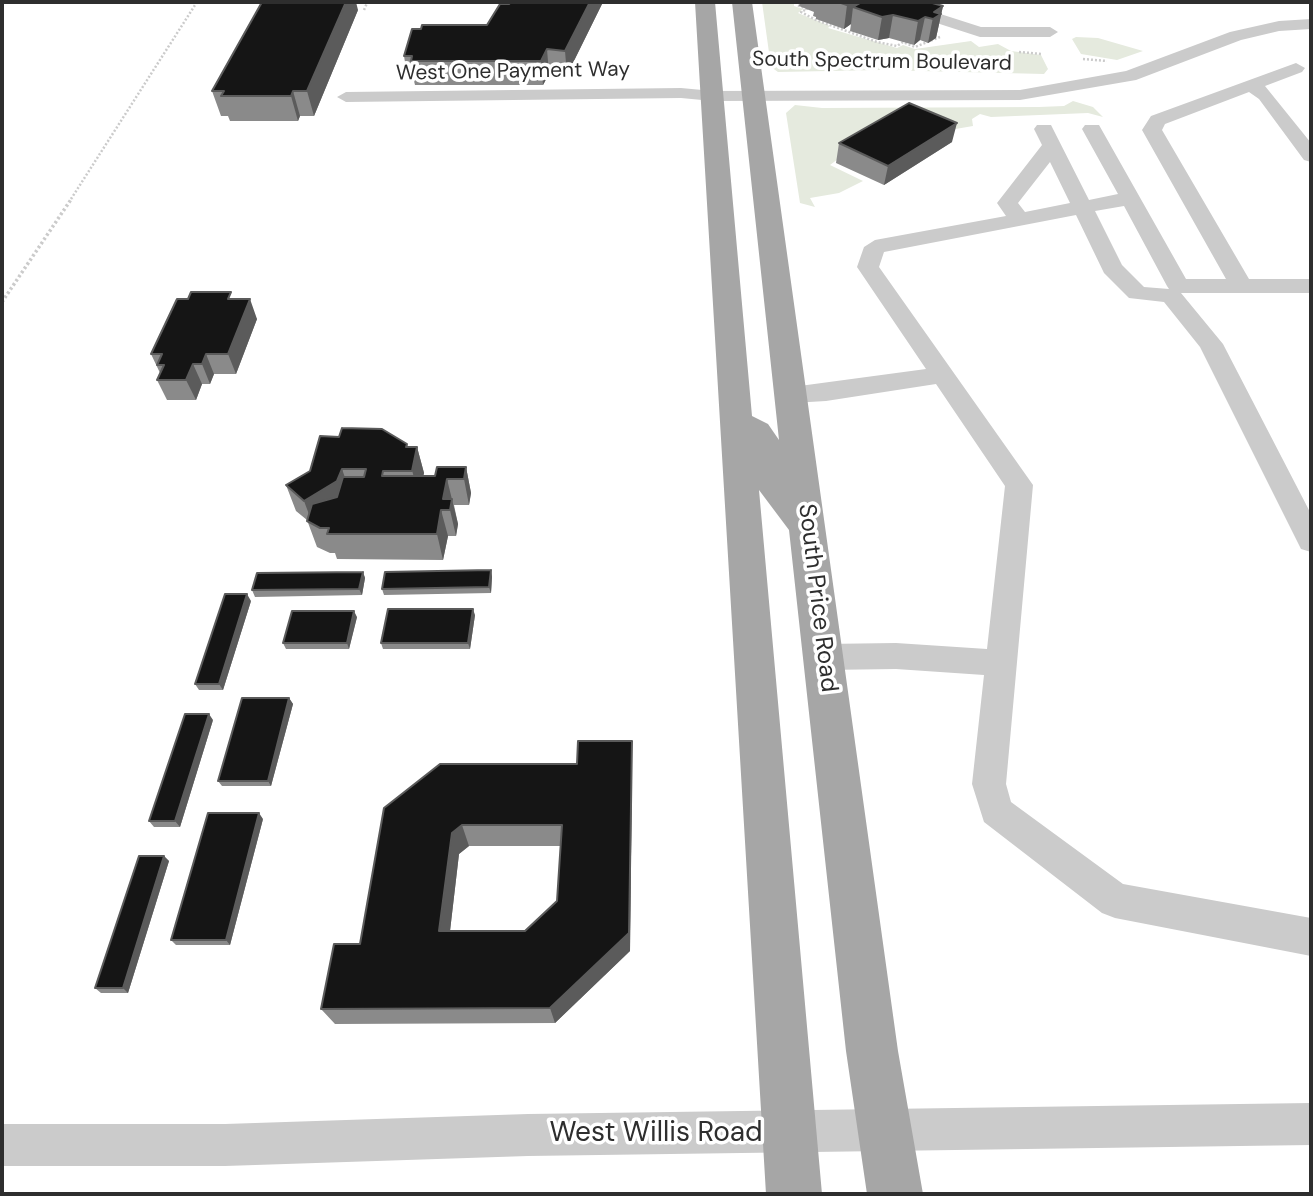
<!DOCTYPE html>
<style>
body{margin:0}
#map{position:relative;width:1313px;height:1196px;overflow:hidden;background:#fff;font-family:"DM Sans",sans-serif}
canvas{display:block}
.frame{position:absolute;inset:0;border:4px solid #2e2e2e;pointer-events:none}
</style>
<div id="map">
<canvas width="1313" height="1196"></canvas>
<div class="frame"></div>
</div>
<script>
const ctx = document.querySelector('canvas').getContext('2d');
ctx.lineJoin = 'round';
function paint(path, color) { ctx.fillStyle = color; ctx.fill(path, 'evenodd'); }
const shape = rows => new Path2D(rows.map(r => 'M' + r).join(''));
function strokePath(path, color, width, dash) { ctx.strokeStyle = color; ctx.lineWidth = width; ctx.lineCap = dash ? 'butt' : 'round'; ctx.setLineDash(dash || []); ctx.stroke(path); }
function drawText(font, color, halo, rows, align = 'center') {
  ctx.font = font + ' "DM Sans",sans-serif'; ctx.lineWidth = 7; ctx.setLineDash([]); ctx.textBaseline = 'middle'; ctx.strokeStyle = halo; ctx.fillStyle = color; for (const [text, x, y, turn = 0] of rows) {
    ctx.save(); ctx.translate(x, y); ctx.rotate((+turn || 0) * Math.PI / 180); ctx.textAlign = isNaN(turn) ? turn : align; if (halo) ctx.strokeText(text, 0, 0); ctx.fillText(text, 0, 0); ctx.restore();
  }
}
const green = shape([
 [762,2,794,2,794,6,803,9,798,13,830,26,828,28,897,48,903,45,915,49,971,41,979,47,998,44,1011,51,1041,55,1048,69,1044,74,881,70,778,72,771,67],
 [1076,37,1098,38,1143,51,1117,60,1081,54,1072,39],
 [1073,101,1093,107,1103,117,1088,113,991,117,980,114,972,119,973,126,938,132,842,156,830,165,863,181,839,193,810,198,815,207,800,203,786,113,795,105,822,108,1039,107,1064,106]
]);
const pathFar1 = shape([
 [797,2,797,5,807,9,801,12,816,20,877,42,897,46,903,42,915,47,940,37],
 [364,10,367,3],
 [1019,52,1042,54],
 [1083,59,1107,61],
 [71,199,197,2]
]);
const path = shape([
 [2,302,72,198]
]);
const minor = shape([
 [879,2,903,2,981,27,1050,27,1058,32,1050,37,980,37,881,5,879,2],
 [1311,19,1311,29,1279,31,1241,40,1136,80,1020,100,713,101,681,98,346,102,337,97,346,92,681,88,713,91,1020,90,1126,71,1230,32,1279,21,1311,19],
 [1296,63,1305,68,1302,72,1265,86,1311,143,1311,162,1304,160,1259,99,1249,92,1165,124,1162,130,1249,279,1311,279,1311,293,1181,293,1223,344,1311,514,1311,552,1301,549,1200,347,1164,302,1129,298,1104,273,1076,215,884,252,879,267,1033,485,1006,784,1011,802,1123,884,1311,918,1311,956,1115,918,1102,913,984,822,972,784,984,675,896,669,824,670,813,666,808,657,813,648,824,644,896,643,987,649,1005,486,936,384,826,401,792,403,783,401,779,395,783,389,792,387,926,369,857,267,864,247,875,240,1006,216,997,203,1042,145,1034,129,1037,125,1051,125,1089,200,1118,194,1082,129,1085,125,1099,125,1186,279,1226,279,1142,130,1151,116,1296,63],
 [1050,162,1070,203,1025,212,1018,203,1050,162],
 [1124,206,1167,286,1169,289,1144,287,1122,265,1095,211,1124,206],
 [1311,1103,1311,1145,528,1156,225,1166,2,1166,2,1124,225,1124,528,1114,1311,1103]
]);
const major = shape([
 [695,2,715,2,752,416,768,424,779,440,732,2,752,2,898,1051,923,1194,867,1194,846,1051,789,530,759,490,822,1194,766,1194,695,2]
]);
const wall = shape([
 [511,2,603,2,567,75,549,74,543,85,415,85,414,81,408,81,404,56,487,25],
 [800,2,929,2,943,6,936,38,928,43,920,40,914,45,889,38,878,40,850,31,851,24,844,29,816,19,816,17,813,16,814,12,799,6],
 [358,10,314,116,300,116,298,121,230,121,228,116,221,116,212,91],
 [952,142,884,185,836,163,839,143],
 [234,299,257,319,236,374,214,374,210,384,202,384,196,400,167,400,157,380,160,373,151,354],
 [339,437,407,447,417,447,424,473,423,476,435,476,466,467,471,493,469,505,454,505,458,524,456,536,448,536,443,560,337,559,335,553,330,553,317,547,307,520,296,511,286,485,310,471],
 [491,570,492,577,491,593,384,595,382,589],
 [363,572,365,578,362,595,255,597,252,590],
 [251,601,223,690,199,690,195,684],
 [475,615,470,649,383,649,381,643],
 [357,617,349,649,286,649,283,643],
 [289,698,293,704,271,786,222,786,218,781],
 [213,720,180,827,154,827,149,821],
 [632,763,630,951,555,1023,335,1024,321,1009,360,944,384,808,577,764],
 [469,846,561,846,557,901,525,931,450,931,459,854],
 [263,819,230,945,176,945,171,940],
 [164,856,169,861,128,993,101,993,95,988]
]);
const shadedWall = shape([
 [346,2,356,2,358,10,314,116,307,91],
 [590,2,603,2,567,75,565,51],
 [852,2,857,2,856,8,853,7,851,24,844,29,847,5],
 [943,6,936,38,928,43,934,12],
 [893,15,889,38,878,40,882,17],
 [925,17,920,40,914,45,918,21],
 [547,49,549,74,543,85,541,61],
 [293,91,300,116,298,121,291,96],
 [957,123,952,142,884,185,888,166],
 [250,299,257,319,236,374,228,354],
 [206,354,214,374,210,384,202,364],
 [193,364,202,384,196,400,186,380],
 [407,444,413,467,417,447,424,473,419,497,406,447],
 [466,467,471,493,469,505,464,479],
 [342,469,351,495,313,525,304,501],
 [447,479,458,524,456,536,450,510,443,499],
 [441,510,448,536,443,560,437,534],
 [491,570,492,577,491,593,489,587],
 [363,572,365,578,362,595,359,589],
 [247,594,251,601,223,690,219,684],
 [473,609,475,615,470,649,468,643],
 [354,611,357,617,349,649,347,643],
 [289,698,293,704,271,786,268,781],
 [209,714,213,720,180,827,175,821],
 [632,741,632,763,630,951,555,1023,550,1008],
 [259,813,263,819,230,945,226,940],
 [462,825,469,846,459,854,448,948,439,931,452,833],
 [164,856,169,861,128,993,123,988]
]);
const building = shape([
 [262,2,346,2,307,91,293,91,291,96,221,96,224,91,212,91,262,2],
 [511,2,590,2,565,51,547,49,541,61,411,61,412,56,404,56,412,29,421,29,422,25,487,25,500,4,509,4,511,2],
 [838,2,852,2,847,5,838,2],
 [862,2,929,2,943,6,934,12,941,14,933,19,925,17,918,21,893,15,882,17,853,7,862,2],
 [909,103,957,123,888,166,839,143,909,103],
 [191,292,231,292,228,299,250,299,228,354,206,354,202,364,193,364,186,380,157,380,164,365,157,365,162,354,151,354,177,299,188,299,191,292],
 [342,428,382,429,407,444,406,447,417,447,412,471,383,471,382,476,435,476,437,467,466,467,464,479,447,479,443,499,452,499,450,510,441,510,437,534,327,534,329,528,320,528,307,521,312,504,337,497,343,477,364,477,366,469,342,469,337,481,304,501,286,485,310,471,320,436,339,437,342,428],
 [491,570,489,587,382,589,385,572,491,570],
 [363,572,359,589,252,590,257,573,363,572],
 [225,594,247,594,219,684,195,684,225,594],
 [388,609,473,609,468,643,381,643,388,609],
 [292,611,354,611,347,643,283,643,292,611],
 [242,698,289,698,268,781,218,781,242,698],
 [185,714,209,714,175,821,149,821,185,714],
 [578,741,632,741,629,933,550,1008,321,1009,334,944,360,944,384,808,440,764,577,764,578,741],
 [462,825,562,825,557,901,525,931,439,931,452,833,462,825],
 [208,813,259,813,226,940,171,940,208,813],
 [139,856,164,856,123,988,95,988,139,856]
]);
const farStreetnames = [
 ["South Spectrum Boulevard",882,62,1],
 ["West One Payment Way",513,72,-1]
];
const streetNames = [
 ["South Price Road",817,598,83]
];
const nearStreetnames = [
 ["West Willis Road",656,1134]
];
paint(green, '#e5eade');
strokePath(pathFar1, '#cbcbcb', 2.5, [2, 2]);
strokePath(path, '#cbcbcb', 3.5, [2.5, 2.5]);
paint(minor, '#cbcbcb');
paint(major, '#a6a6a6');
paint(wall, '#8a8a8a');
paint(shadedWall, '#5b5b5b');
paint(building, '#151515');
strokePath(building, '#5b5b5b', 2);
drawText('21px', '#2e2e2e', '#fff', farStreetnames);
drawText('24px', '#2e2e2e', '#fff', streetNames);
drawText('28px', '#2e2e2e', '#fff', nearStreetnames);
</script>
